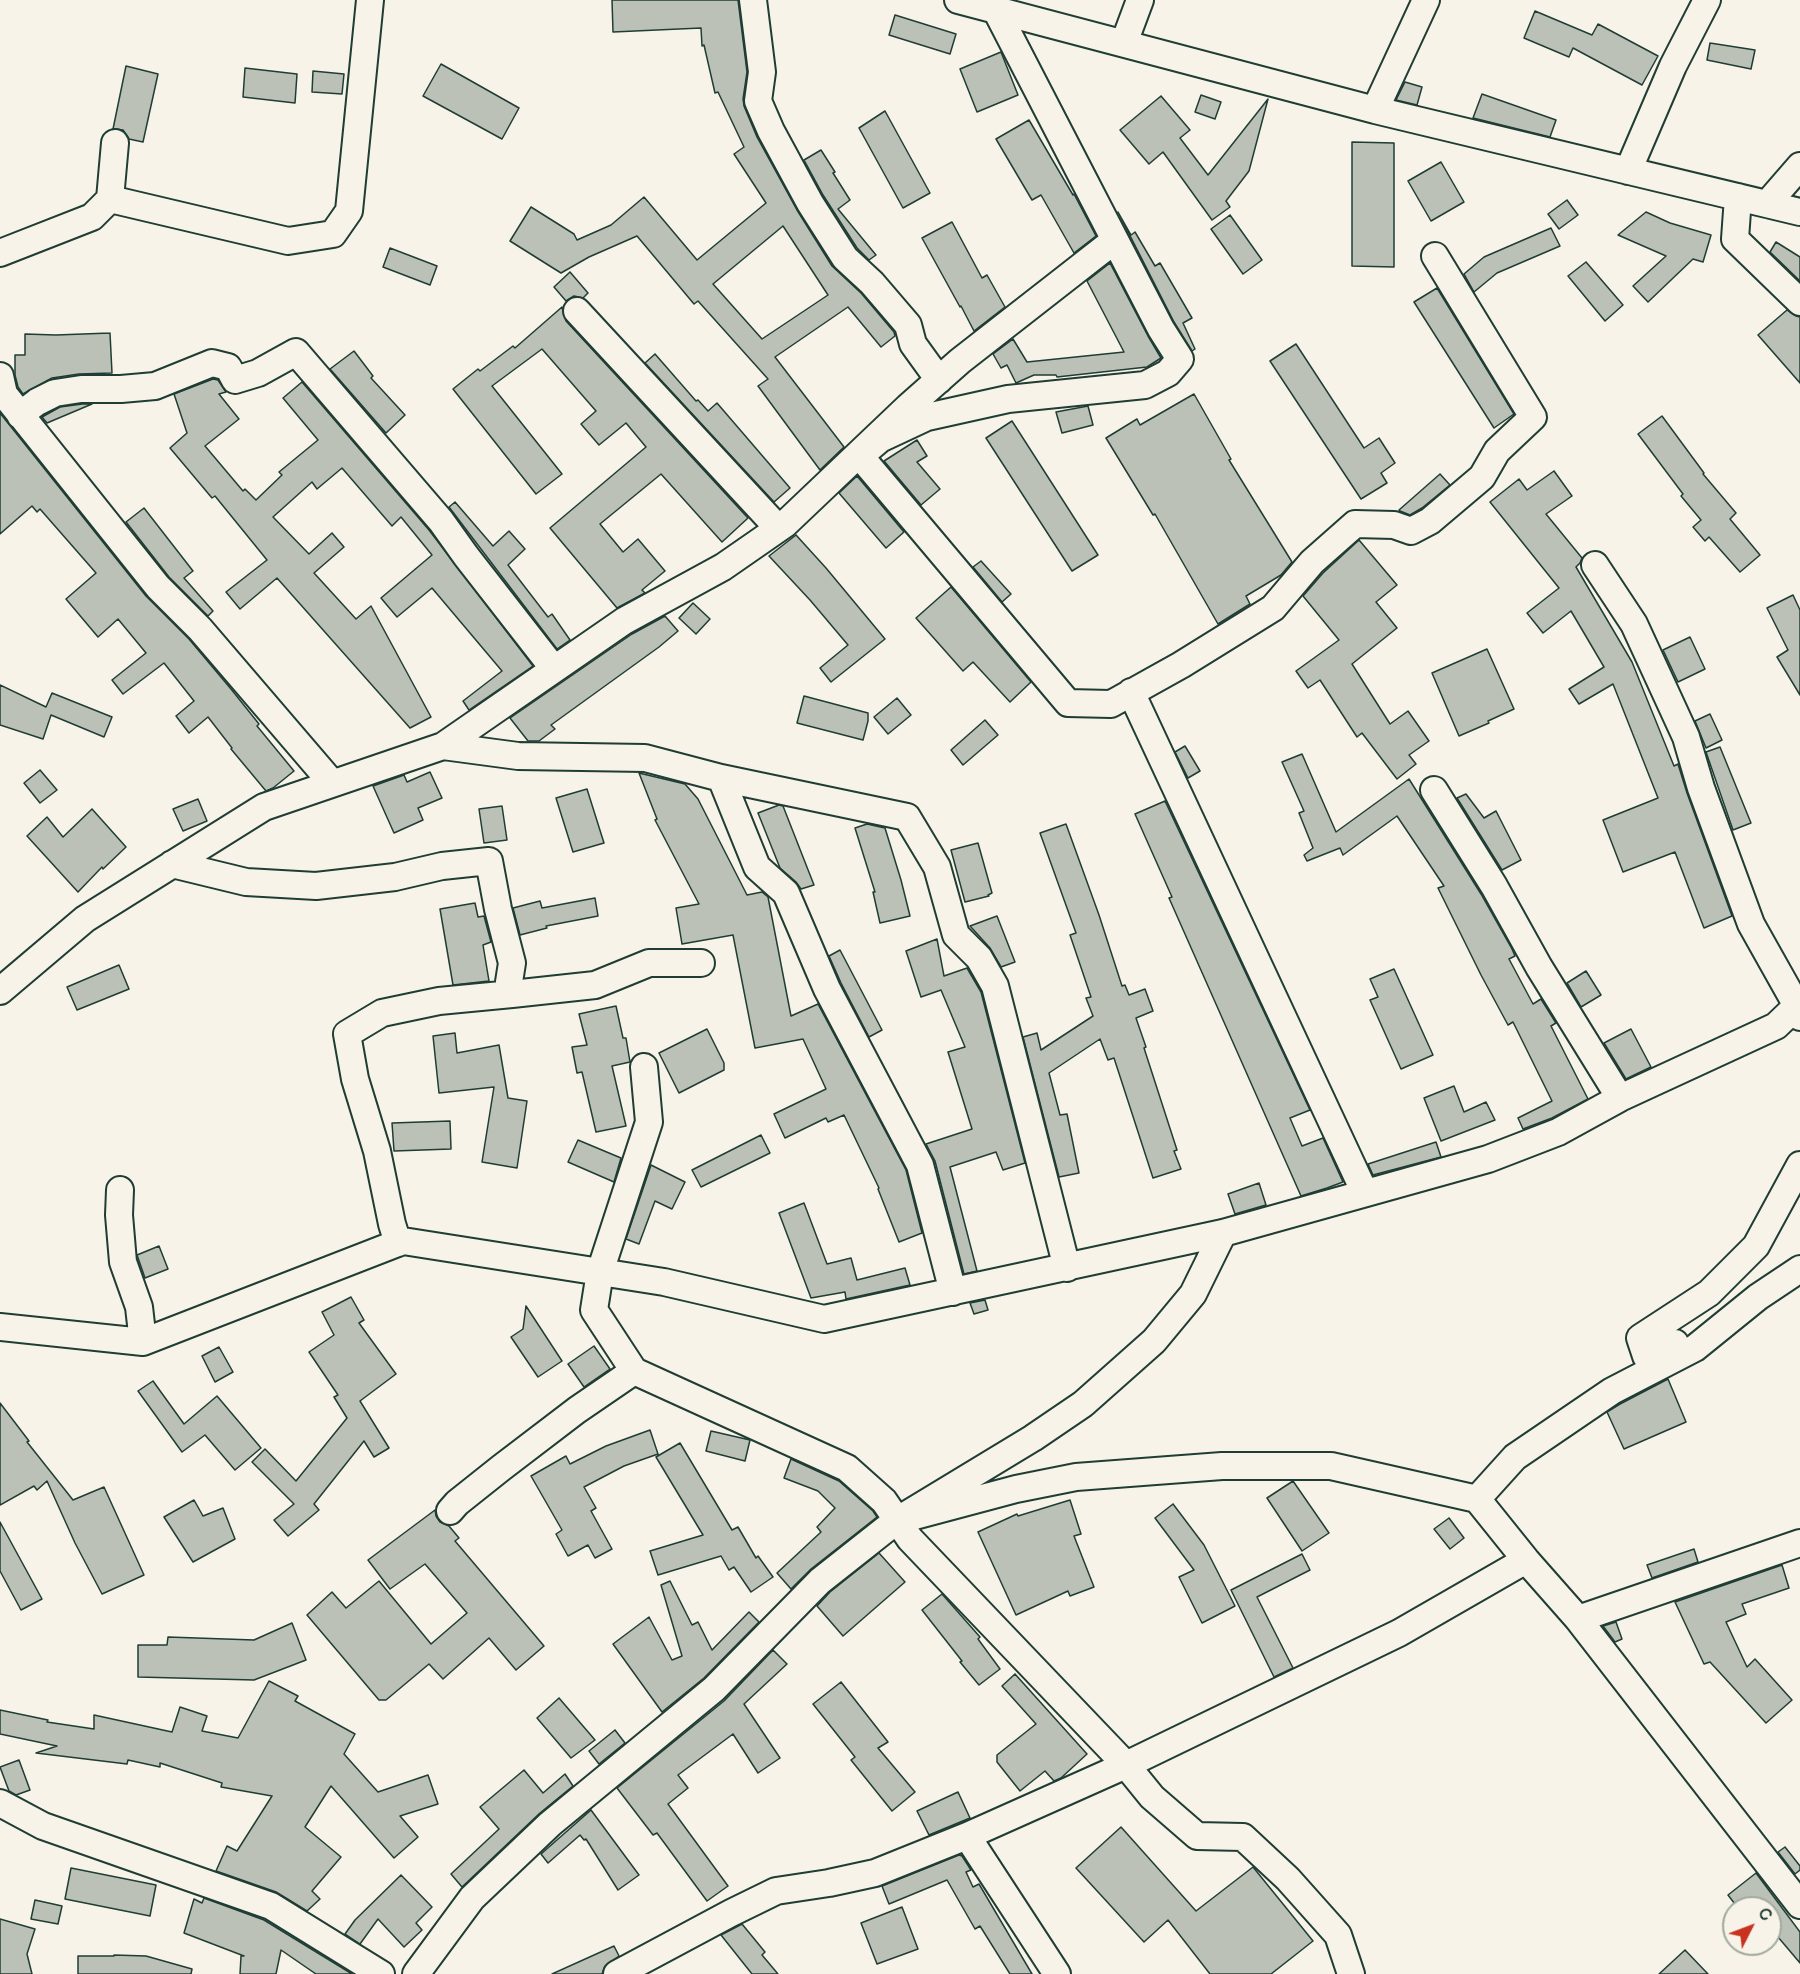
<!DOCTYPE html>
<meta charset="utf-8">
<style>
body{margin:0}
#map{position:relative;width:1800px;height:1974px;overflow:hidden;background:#f7f3e8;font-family:"Balsamiq Sans",sans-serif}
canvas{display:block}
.north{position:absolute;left:1722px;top:1896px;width:60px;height:60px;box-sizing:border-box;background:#f7f3e8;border:2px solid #a1aaa0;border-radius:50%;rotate:48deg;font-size:16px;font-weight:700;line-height:24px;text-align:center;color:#1f3d34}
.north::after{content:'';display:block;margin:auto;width:21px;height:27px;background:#c8321e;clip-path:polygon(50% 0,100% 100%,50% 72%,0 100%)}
</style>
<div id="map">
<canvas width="1800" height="1974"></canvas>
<div class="north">С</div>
</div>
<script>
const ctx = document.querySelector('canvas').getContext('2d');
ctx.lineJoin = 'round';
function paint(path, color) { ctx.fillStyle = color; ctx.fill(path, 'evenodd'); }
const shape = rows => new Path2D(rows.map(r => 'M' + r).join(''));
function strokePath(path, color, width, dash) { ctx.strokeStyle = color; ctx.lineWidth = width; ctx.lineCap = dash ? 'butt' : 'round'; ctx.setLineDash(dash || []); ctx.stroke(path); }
const building = shape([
 [612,0,738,0,747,72,743,99,744,106,757,137,797,210,832,266,861,293,894,332,895,336,881,347,848,307,775,357,844,447,820,470,758,386,768,379,698,301,694,304,637,236,589,257,561,273,510,241,531,207,574,234,577,240,611,225,644,197,697,260,766,203,734,154,744,147,718,92,715,93,704,45,702,46,701,28,613,32,612,0],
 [783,226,828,295,762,339,713,284,783,226],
 [1535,11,1592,35,1598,24,1658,56,1642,85,1573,48,1569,57,1524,38,1535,11],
 [895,15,956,34,950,54,889,35,895,15],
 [1710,43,1755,50,1751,69,1707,60,1710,43],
 [1001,52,1018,95,977,112,960,69,1001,52],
 [441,64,519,108,502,139,423,96,441,64],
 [126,66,158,74,143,142,129,139,123,130,113,129,126,66],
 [245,68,297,74,295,103,243,97,245,68],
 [313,71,344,74,342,94,312,92,313,71],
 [1405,82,1422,87,1417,105,1396,100,1405,82],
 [1482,94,1556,120,1550,137,1473,118,1482,94],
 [1201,95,1221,102,1215,119,1195,112,1201,95],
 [1161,96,1190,130,1180,138,1208,175,1268,99,1249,171,1226,201,1230,207,1212,220,1163,152,1149,164,1120,130,1161,96],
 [885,111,930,193,903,208,859,128,885,111],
 [1029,120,1073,195,1074,194,1096,236,1074,253,1041,195,1032,200,996,139,1029,120],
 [1352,142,1394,143,1394,267,1352,266,1352,142],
 [821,150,835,172,833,173,850,200,838,209,876,255,869,260,857,248,823,195,804,160,821,150],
 [1441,162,1464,202,1431,221,1408,181,1441,162],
 [1567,200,1578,215,1559,229,1548,214,1567,200],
 [1118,212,1131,235,1135,232,1155,266,1160,263,1192,318,1183,323,1195,349,1192,351,1174,322,1118,212],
 [1646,212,1670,223,1711,235,1703,262,1693,259,1648,302,1633,286,1666,256,1618,235,1646,212],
 [1230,215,1262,260,1243,274,1211,229,1230,215],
 [952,222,982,278,987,275,1005,307,974,331,961,306,960,307,922,238,952,222],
 [1551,228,1560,246,1497,273,1474,292,1464,274,1484,257,1551,228],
 [1776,242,1800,257,1800,281,1770,252,1776,242],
 [390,248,437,266,430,285,383,267,390,248],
 [1586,262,1623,305,1605,321,1568,276,1586,262],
 [1110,263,1148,336,1161,358,1147,367,1057,377,1056,375,1034,375,1016,383,1007,365,1001,368,993,354,1013,339,1027,362,1124,352,1087,281,1110,263],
 [570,272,588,293,583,298,574,296,566,301,554,287,570,272],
 [1437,288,1514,414,1494,428,1414,302,1437,288],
 [562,307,566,321,748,518,722,542,661,474,600,524,623,552,638,539,665,571,642,590,645,593,617,608,550,528,646,447,626,423,599,445,581,424,596,411,542,349,492,386,562,474,536,494,453,389,478,369,480,371,513,346,515,348,562,307],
 [1787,310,1796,316,1800,317,1800,383,1758,335,1787,310],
 [110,333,112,373,79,374,52,378,23,394,18,387,15,375,15,355,25,355,25,334,56,335,110,333],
 [1296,344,1364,448,1379,438,1395,463,1381,473,1387,483,1361,499,1270,361,1296,344],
 [354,351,373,376,371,378,405,415,386,433,330,369,354,351],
 [655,354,696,401,698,400,708,411,717,403,790,488,774,502,645,363,655,354],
 [213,379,218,380,226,392,219,394,239,419,205,446,243,491,245,489,256,500,282,475,279,472,318,440,283,398,302,382,429,530,533,666,469,710,463,701,502,671,432,588,397,617,381,598,432,555,401,517,392,526,342,468,317,489,312,482,273,517,309,554,332,533,344,547,314,573,356,619,371,606,431,717,410,728,277,578,240,609,226,592,267,560,215,496,212,498,170,448,187,433,174,394,213,379],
 [1194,394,1231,459,1229,460,1292,562,1281,575,1246,596,1250,604,1218,624,1155,514,1153,515,1106,438,1137,419,1140,425,1194,394],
 [82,404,92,404,47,423,42,417,60,407,82,404],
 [1088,406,1093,425,1062,433,1056,412,1088,406],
 [0,413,146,596,189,639,231,689,259,724,257,726,294,771,273,788,266,791,231,749,232,748,208,717,189,733,176,716,194,701,164,663,123,694,112,680,146,653,118,619,98,637,66,599,96,573,40,509,37,512,32,506,0,534,0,413],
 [1662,416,1704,473,1703,474,1736,513,1730,519,1760,555,1740,572,1709,537,1705,541,1693,527,1701,520,1681,496,1683,494,1638,434,1662,416],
 [1012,421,1098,555,1072,571,986,438,1012,421],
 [917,440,927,456,917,462,940,489,921,505,884,461,917,440],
 [1554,471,1572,496,1546,514,1582,558,1580,563,1576,567,1632,662,1674,766,1678,764,1687,793,1732,916,1704,928,1675,852,1623,872,1603,820,1658,798,1613,684,1579,704,1569,689,1604,667,1571,611,1543,633,1527,613,1559,588,1490,502,1519,479,1527,490,1554,471],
 [1440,474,1450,485,1422,508,1410,515,1400,511,1399,510,1440,474],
 [857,476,904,532,886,548,839,493,857,476],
 [455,502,493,546,509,531,525,549,508,565,548,617,552,614,570,640,557,649,449,507,455,502],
 [144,508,193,571,184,578,213,611,208,616,169,577,126,522,144,508],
 [796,535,826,568,885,639,831,682,820,668,848,645,810,600,769,556,796,535],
 [1359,540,1397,585,1376,602,1397,628,1352,664,1390,724,1408,711,1429,741,1409,755,1416,764,1397,779,1362,733,1357,737,1320,680,1308,688,1296,671,1339,640,1303,596,1323,573,1359,540],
 [981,561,1011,594,1002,602,973,567,981,561],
 [951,587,1031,682,1010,702,973,662,963,671,916,618,951,587],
 [1793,595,1800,610,1800,695,1777,657,1788,650,1767,608,1793,595],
 [693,603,710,619,696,634,679,618,693,603],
 [665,616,678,631,659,647,551,725,555,729,539,741,528,741,510,718,632,634,665,616],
 [1690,637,1705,669,1678,682,1663,650,1690,637],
 [1487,649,1514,709,1488,721,1489,723,1459,736,1432,673,1487,649],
 [0,685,46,707,52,693,112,717,104,737,51,715,43,739,0,725,0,685],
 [804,696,868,713,868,721,863,740,797,723,804,696],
 [897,698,911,715,888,734,874,717,897,698],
 [1710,714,1722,740,1706,748,1695,721,1710,714],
 [985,720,998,735,963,765,951,750,985,720],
 [1185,746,1200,771,1188,778,1175,752,1185,746],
 [1720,747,1751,823,1733,830,1706,752,1720,747],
 [1302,754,1336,832,1409,779,1481,894,1512,949,1515,956,1509,959,1533,1004,1541,999,1556,1023,1551,1026,1588,1099,1552,1118,1523,1129,1518,1118,1552,1101,1513,1022,1508,1025,1481,975,1438,888,1444,886,1397,816,1343,855,1340,848,1307,861,1304,855,1313,848,1299,813,1304,811,1282,762,1302,754],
 [40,770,57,790,40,803,24,783,40,770],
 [430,772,442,798,418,808,423,820,394,833,373,786,404,775,407,782,430,772],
 [639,773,685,784,698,799,747,895,762,892,768,897,791,1016,818,1004,906,1170,922,1233,899,1242,878,1189,879,1188,844,1115,828,1122,826,1118,785,1138,774,1114,826,1089,803,1039,755,1048,733,935,682,944,676,908,699,904,655,820,657,819,639,773],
 [587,789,604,843,573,852,556,798,587,789],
 [1466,794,1484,818,1496,811,1521,860,1502,870,1457,798,1466,794],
 [198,799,207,821,183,831,173,809,198,799],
 [1165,801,1310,1110,1290,1118,1302,1146,1323,1138,1343,1182,1327,1188,1301,1196,1169,898,1172,897,1135,814,1165,801],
 [779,805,783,806,814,885,801,889,796,882,780,868,758,813,779,805],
 [502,806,507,840,484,843,479,809,502,806],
 [92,809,126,847,103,869,102,867,78,892,27,836,47,817,63,837,92,809],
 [867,824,885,828,901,880,910,916,880,923,873,892,875,892,855,828,867,824],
 [1066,824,1099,915,1122,986,1125,985,1129,995,1145,989,1153,1011,1136,1018,1146,1047,1144,1048,1177,1150,1174,1151,1181,1169,1153,1178,1114,1058,1108,1060,1100,1039,1049,1073,1060,1115,1067,1114,1079,1173,1059,1177,1023,1037,1037,1033,1041,1050,1093,1016,1086,998,1091,997,1070,935,1076,933,1040,833,1066,824],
 [978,843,992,893,988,895,989,896,965,902,951,850,978,843],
 [595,898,598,916,546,926,547,928,520,935,513,908,540,901,542,908,595,898],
 [475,903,478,917,484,916,491,942,483,945,489,981,453,985,440,909,475,903],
 [997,916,1015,962,1001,967,990,948,970,926,997,916],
 [937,939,944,976,967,968,981,992,1025,1163,1003,1170,996,1152,950,1167,977,1271,964,1274,935,1161,926,1144,972,1129,948,1052,965,1047,941,990,921,997,906,951,937,939],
 [840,950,882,1030,869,1037,841,983,829,956,840,950],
 [119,965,129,989,77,1010,67,987,119,965],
 [1394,969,1433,1055,1401,1069,1370,1000,1378,997,1370,979,1394,969],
 [1586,971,1601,995,1581,1007,1567,983,1586,971],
 [616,1006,623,1038,626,1038,630,1062,612,1066,626,1126,596,1132,582,1072,577,1073,572,1047,587,1045,579,1014,616,1006],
 [707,1029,724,1063,724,1070,679,1093,659,1053,707,1029],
 [1631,1029,1651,1067,1626,1079,1604,1043,1631,1029],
 [455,1033,457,1053,499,1045,508,1098,527,1101,517,1168,482,1162,494,1087,439,1093,433,1036,455,1033],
 [1454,1086,1464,1112,1486,1102,1495,1120,1441,1141,1424,1098,1454,1086],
 [450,1121,451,1149,394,1151,392,1123,450,1121],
 [761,1135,770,1153,701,1187,692,1170,761,1135],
 [578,1140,621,1158,614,1182,568,1162,578,1140],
 [1436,1142,1441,1157,1373,1175,1368,1164,1436,1142],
 [651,1165,685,1182,672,1209,655,1201,639,1244,626,1239,651,1165],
 [1259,1183,1266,1205,1235,1214,1228,1194,1259,1183],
 [804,1203,827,1264,851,1258,857,1280,905,1268,910,1285,846,1299,845,1292,811,1298,779,1213,804,1203],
 [159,1246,168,1269,145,1278,137,1255,159,1246],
 [351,1297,364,1320,359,1323,396,1374,360,1401,389,1448,374,1457,364,1441,314,1504,319,1510,288,1536,274,1520,294,1504,252,1462,265,1449,296,1481,347,1418,334,1397,338,1395,309,1352,334,1335,322,1312,351,1297],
 [985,1300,988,1310,974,1314,970,1303,985,1300],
 [526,1306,562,1361,538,1377,511,1337,523,1329,526,1306],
 [594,1346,610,1369,584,1387,568,1364,594,1346],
 [219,1347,233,1372,215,1382,202,1356,219,1347],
 [1668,1379,1686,1422,1624,1449,1607,1412,1620,1404,1668,1379],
 [153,1381,184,1424,217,1396,261,1448,235,1470,205,1435,182,1452,138,1391,153,1381],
 [0,1403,29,1441,27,1442,73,1500,104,1487,144,1575,102,1594,75,1543,47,1481,37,1490,34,1486,0,1505,0,1403],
 [650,1430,658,1454,624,1466,584,1487,596,1508,591,1511,612,1549,595,1558,588,1545,568,1556,556,1534,562,1530,531,1476,566,1456,570,1464,606,1446,650,1430],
 [711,1431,750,1440,745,1461,706,1451,711,1431],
 [680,1443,732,1530,738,1527,756,1558,758,1556,773,1577,751,1592,734,1567,729,1570,721,1556,658,1575,650,1551,703,1535,656,1457,680,1443],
 [791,1459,839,1481,873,1511,877,1517,811,1569,791,1589,777,1573,821,1532,817,1527,835,1508,818,1491,784,1478,791,1459],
 [1293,1481,1329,1533,1302,1551,1267,1498,1293,1481],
 [194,1500,203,1516,223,1508,235,1539,193,1562,164,1517,194,1500],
 [1070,1500,1081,1534,1074,1536,1094,1587,1070,1596,1068,1591,1016,1615,978,1532,1017,1514,1018,1516,1070,1500],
 [1173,1504,1204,1545,1235,1606,1202,1623,1179,1577,1194,1570,1155,1518,1173,1504],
 [435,1510,436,1516,440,1522,449,1526,459,1538,455,1541,544,1646,516,1670,489,1638,443,1679,429,1664,386,1700,379,1700,307,1615,332,1592,346,1608,379,1581,431,1644,467,1613,425,1564,390,1589,368,1560,435,1510],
 [1449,1518,1464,1538,1450,1549,1434,1529,1449,1518],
 [0,1522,42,1599,21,1610,0,1571,0,1522],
 [1694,1549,1698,1562,1652,1578,1647,1565,1694,1549],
 [879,1553,905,1582,843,1636,817,1606,830,1592,879,1553],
 [1302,1554,1310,1570,1257,1597,1293,1668,1274,1677,1231,1590,1302,1554],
 [1782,1565,1789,1588,1742,1604,1746,1614,1726,1622,1747,1667,1755,1659,1792,1700,1766,1723,1710,1662,1704,1664,1675,1602,1782,1565],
 [670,1581,692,1625,698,1622,712,1650,749,1612,759,1622,704,1678,662,1712,613,1644,649,1617,672,1660,682,1656,661,1585,670,1581],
 [942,1594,980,1637,978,1639,1000,1669,979,1685,960,1662,962,1661,922,1610,942,1594],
 [1616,1622,1622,1639,1615,1642,1603,1626,1616,1622],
 [292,1623,306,1660,254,1680,138,1677,138,1645,167,1645,168,1637,254,1640,292,1623],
 [773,1650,787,1664,744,1704,780,1758,758,1773,733,1734,678,1775,688,1788,668,1804,728,1886,707,1901,657,1833,653,1835,617,1788,724,1701,773,1650],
 [1015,1674,1087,1754,1061,1778,1054,1781,1045,1771,1020,1791,997,1762,997,1755,1036,1724,1002,1686,1015,1674],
 [269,1681,298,1696,295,1701,355,1734,344,1754,378,1792,428,1775,438,1804,400,1816,418,1837,394,1858,331,1786,305,1827,341,1857,312,1891,320,1899,307,1911,276,1892,216,1871,227,1846,237,1851,272,1796,221,1787,222,1783,160,1763,160,1767,128,1760,127,1764,36,1753,57,1746,0,1734,0,1710,48,1720,47,1722,94,1729,94,1715,172,1732,180,1707,207,1716,202,1731,238,1738,269,1681],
 [841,1682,888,1742,878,1748,915,1792,892,1811,851,1760,855,1757,813,1704,841,1682],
 [559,1698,595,1740,571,1758,537,1718,559,1698],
 [615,1730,625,1743,599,1764,589,1751,615,1730],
 [19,1760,30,1790,16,1795,9,1791,0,1767,19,1760],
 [524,1770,543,1793,565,1774,573,1786,540,1813,462,1887,451,1874,499,1829,480,1807,524,1770],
 [958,1792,970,1818,929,1835,917,1811,958,1792],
 [591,1810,639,1875,618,1890,586,1839,584,1840,580,1835,548,1863,541,1854,591,1810],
 [1121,1827,1196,1911,1253,1867,1313,1941,1271,1974,1210,1974,1168,1920,1144,1942,1076,1868,1121,1827],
 [1785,1847,1800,1866,1800,1870,1795,1874,1778,1852,1785,1847],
 [959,1855,962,1856,971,1870,966,1872,973,1887,979,1884,1032,1974,1010,1974,980,1926,975,1929,947,1880,889,1904,882,1886,959,1855],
 [71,1868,156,1885,150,1916,65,1899,71,1868],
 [1756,1873,1800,1932,1800,1963,1778,1937,1770,1943,1770,1908,1738,1908,1728,1895,1756,1873],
 [401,1875,432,1907,416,1923,422,1930,404,1947,378,1919,360,1944,345,1934,355,1920,401,1875],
 [204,1898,264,1920,352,1974,316,1974,281,1950,276,1974,240,1974,241,1956,244,1956,184,1933,194,1899,202,1903,204,1898],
 [35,1900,62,1906,58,1924,31,1919,35,1900],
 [902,1907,918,1949,877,1964,861,1923,902,1907],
 [0,1919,35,1929,27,1954,32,1974,0,1974,0,1919],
 [742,1924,765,1952,762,1955,778,1974,752,1974,721,1935,742,1924],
 [614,1946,619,1956,605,1966,602,1974,552,1974,614,1946],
 [1685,1950,1708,1974,1659,1974,1685,1950],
 [114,1955,146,1956,192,1969,191,1974,78,1974,78,1956,114,1956,114,1955]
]);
const minor = shape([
 [753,0,762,72,758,101,771,131,810,203,845,258,872,283,908,325,913,344,939,380],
 [958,0,1375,110,1800,212],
 [996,10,1161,329,1180,359,1168,373,1145,385,1008,399,927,417,880,439,860,456,1068,703,1111,704,1181,665,1273,608,1312,562,1355,524,1394,525,1411,531,1430,521,1482,477,1497,451,1533,417,1435,256],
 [1124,43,1140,0],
 [1375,110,1426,0],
 [1628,171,1673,66,1707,0],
 [1738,197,1735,239,1800,302],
 [110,199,115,143],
 [1767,204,1800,166],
 [0,253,92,217,110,199,288,241,333,234,349,211,370,0],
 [577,311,778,528],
 [0,376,4,394,158,587,200,629,332,783],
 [20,415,37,402,55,393,81,389,121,389,155,386,212,363,228,367,235,380,258,373,296,352,441,521,466,556,554,669],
 [1595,565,1634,624,1686,737,1701,788,1751,924,1797,1006,1800,1017],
 [1131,692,1365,1193],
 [443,746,518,756,645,758,721,778,757,867,786,893,827,989,920,1165,953,1292],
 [721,778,907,817,937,867,956,935,979,958,995,986,1067,1268],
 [1434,790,1494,886,1539,967,1620,1098],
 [172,864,246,882,316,886,395,877,442,866,489,861,498,909,512,963,509,982,512,994,595,985,649,963,701,963],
 [0,991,85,919,264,807,443,746,624,621,723,567,785,524,908,407,960,361,1115,240],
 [644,1067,649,1122,600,1272,594,1310,634,1371,847,1468,884,1501,910,1539,1126,1765,1152,1797,1197,1836,1243,1837,1288,1879,1338,1935,1351,1974],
 [120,1190,119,1215,123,1262,139,1307,143,1342],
 [1223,1233,1193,1294,1154,1341,1083,1404,1033,1438,896,1521,1016,1489,1076,1477,1222,1466,1331,1466,1477,1499,1515,1457,1612,1391,1695,1348,1758,1297,1800,1269],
 [398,1243,392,1224,377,1151,355,1079,347,1034,382,1013,439,1001,512,994],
 [0,1327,143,1342,403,1241,664,1282,824,1319,1223,1233,1488,1159,1558,1132,1620,1098,1776,1026,1800,1003],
 [1675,1343,1646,1356,1640,1338,1709,1293,1756,1246,1800,1165],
 [1477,1499,1526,1560,1578,1619,1800,1905],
 [450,1511,457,1503,501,1468,577,1410,634,1371],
 [1578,1619,1800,1543],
 [0,1803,43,1826,271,1906,381,1974],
 [967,1836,1057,1974],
 [416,1974,472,1898,550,1824,714,1689,820,1581,896,1521],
 [617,1974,731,1913,776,1891,829,1883,875,1873,967,1836,1126,1765,1399,1633,1526,1560]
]);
paint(building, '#bbc1b6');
strokePath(building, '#1f3d34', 1.5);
strokePath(minor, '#1f3d34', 30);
strokePath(minor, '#f7f3e8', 26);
</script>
